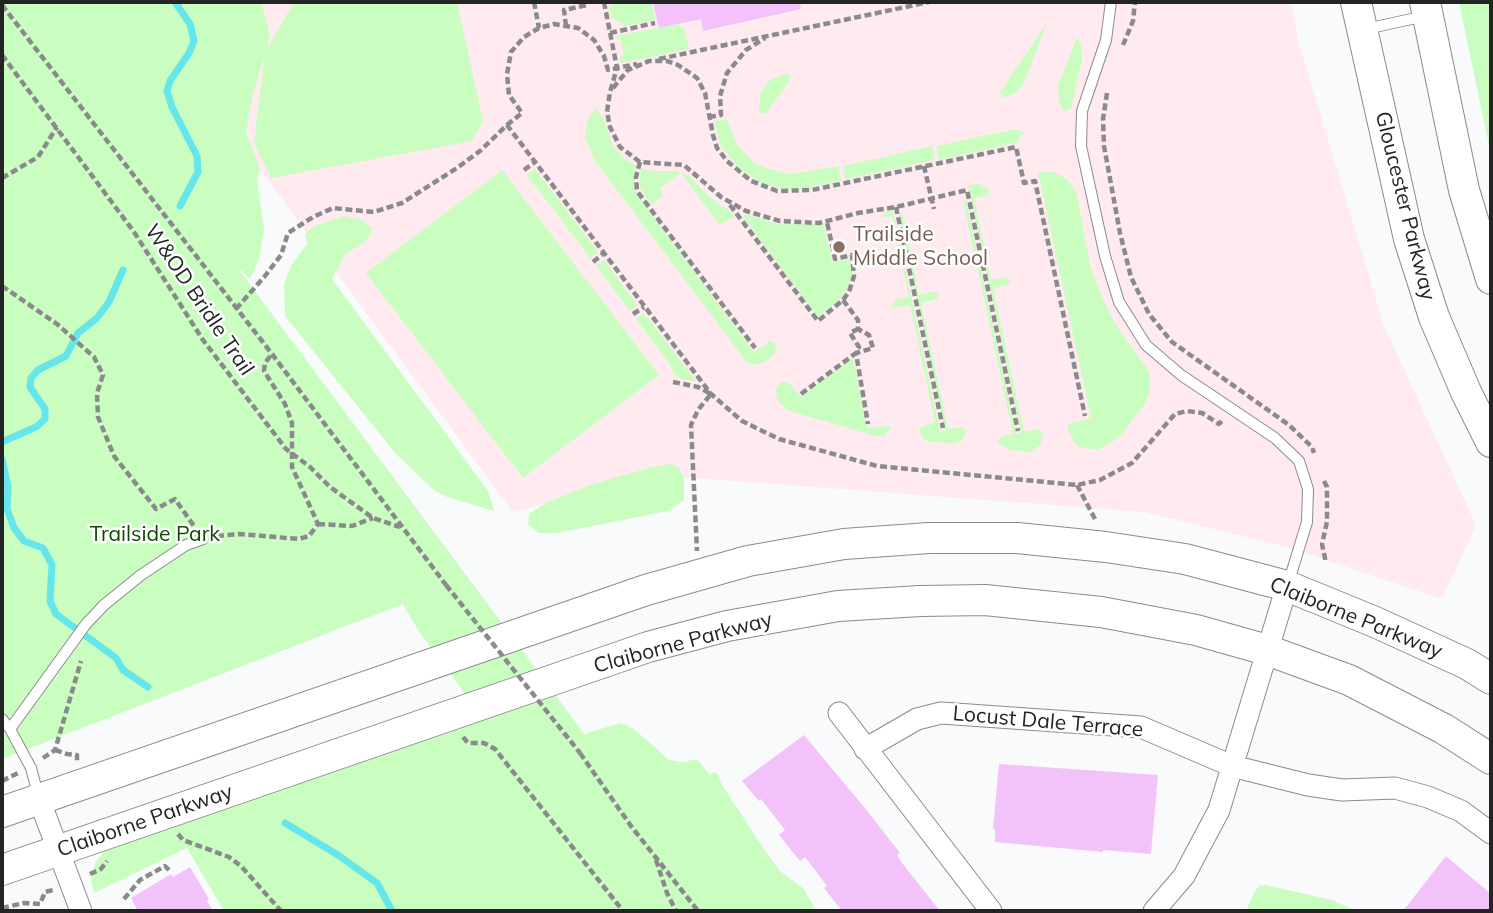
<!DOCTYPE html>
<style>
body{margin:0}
#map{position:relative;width:1493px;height:913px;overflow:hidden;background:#f9fafc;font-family:Mulish,sans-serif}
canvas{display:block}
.frame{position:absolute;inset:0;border:4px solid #242425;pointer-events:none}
</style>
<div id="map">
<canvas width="1493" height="913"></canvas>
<div class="frame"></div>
</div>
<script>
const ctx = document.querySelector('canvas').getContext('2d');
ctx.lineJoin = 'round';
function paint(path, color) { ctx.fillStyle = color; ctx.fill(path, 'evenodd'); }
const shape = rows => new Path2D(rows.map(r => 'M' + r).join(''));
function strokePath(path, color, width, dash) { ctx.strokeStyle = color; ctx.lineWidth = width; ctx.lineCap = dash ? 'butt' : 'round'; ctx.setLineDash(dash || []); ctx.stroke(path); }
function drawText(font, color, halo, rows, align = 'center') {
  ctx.font = font + ' Mulish,sans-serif'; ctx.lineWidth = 5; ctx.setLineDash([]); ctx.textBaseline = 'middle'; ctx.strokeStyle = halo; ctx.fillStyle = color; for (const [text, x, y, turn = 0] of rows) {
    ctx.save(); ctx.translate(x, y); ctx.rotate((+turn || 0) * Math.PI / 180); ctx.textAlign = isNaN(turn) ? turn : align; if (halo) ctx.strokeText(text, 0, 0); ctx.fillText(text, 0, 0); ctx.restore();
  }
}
const education = shape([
 [262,2,1291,2,1298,40,1384,326,1476,525,1442,599,1287,547,1144,512,655,475,513,512,260,169,246,132,253,94,270,37]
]);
const green = shape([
 [2,2,262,2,270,37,267,49,294,2,457,2,483,121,472,141,271,178,254,142,265,55,253,94,246,132,260,169,257,179,264,229,259,259,250,279,237,267,585,735,590,732,621,723,634,729,669,760,683,762,697,759,710,775,713,772,718,774,722,785,766,852,780,871,804,889,816,911,224,911,187,848,94,893,91,880,95,864,104,850,481,716,418,630,403,604,2,759],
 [612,2,651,2,655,20,625,26,611,17,609,6,613,5],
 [1459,2,1491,2,1491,156,1491,155],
 [1047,23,1024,83,1017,92,1004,98,1000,92],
 [680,24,681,28,684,27,689,49,621,63,620,57,624,55,620,38,616,39,615,36],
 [1077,37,1081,45,1082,59,1071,108,1065,112,1059,103,1058,86],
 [786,73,791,76,790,80,766,113,759,113,760,93,770,80],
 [595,108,604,119,613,146,625,159,636,166,634,179,637,195,754,352,770,341,776,344,774,355,763,363,754,365,747,362,595,161,585,137,587,122],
 [727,119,736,143,752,161,763,167,790,174,838,166,841,181,799,189,785,189,759,182,738,167,721,146,714,121],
 [1016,129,1025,134,1020,136,1019,142,939,160,936,146],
 [932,146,935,160,846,179,843,166],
 [641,168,652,171,676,171,689,176,711,198,735,215,725,223,719,224,681,173,660,188,663,196,651,205,639,185],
 [535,169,598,252,590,258,527,175],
 [502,170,659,375,523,478,366,273],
 [1038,172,1051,172,1063,176,1072,186,1077,194,1090,265,1101,295,1115,324,1148,370,1150,377,1150,391,1144,405,1123,433,1111,443,1097,450,1082,448,1074,443,1068,429,1068,425,1071,423,1091,418],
 [980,184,989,190,988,195,974,198,991,280,1007,277,1010,280,1008,285,993,288,1024,432,1038,429,1043,435,1040,445,1030,452,1009,450,998,443,999,438,1013,434,963,201,966,200,1016,434,1021,433,968,185],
 [893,210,940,431,945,430,899,214,903,213,919,295,933,292,938,294,937,299,921,303,948,429,962,427,967,431,963,439,955,444,926,441,919,432,920,427,935,422,910,305,895,308,891,305,895,300,909,297,892,216,880,218,887,211],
 [745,214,779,224,824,224,832,262,850,259,852,275,849,286,841,298,818,317,743,217],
 [344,216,362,220,372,228,368,239,345,255,332,279,488,491,494,511,447,497,435,491,396,454,285,316,284,284,292,264,307,244,305,234,314,226],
 [604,260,637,305,630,311,596,266],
 [644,313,696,381,685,380,675,376,669,363,636,319],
 [853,358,867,428,889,426,891,429,884,436,876,436,793,412,786,409,777,400,776,389,781,382,788,382,801,397],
 [670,464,678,467,684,478,684,500,668,511,557,533,539,533,528,525,529,514,546,503,593,484,648,468],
 [1265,885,1332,900,1357,911,1246,911,1255,891,1259,886]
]);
const stream = shape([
 [175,2,190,24,194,41,189,53,170,81,167,91,172,107,197,156,198,172,180,206],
 [2,442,36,427,45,419,45,409,30,387,31,378,38,370,66,356,78,333,97,318,109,302,123,270],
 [2,459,8,487,7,509,14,528,24,541,43,548,52,565,50,601,56,614,116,658,123,670,148,687],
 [285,823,338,855,377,883,392,911]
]);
const building = shape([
 [653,2,800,2,801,9,703,31,701,19,659,28],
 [804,735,864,807,900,853,897,855,902,863,940,911,842,911,824,888,827,886,805,857,800,861,779,835,785,830,761,799,759,801,742,781],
 [999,764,1158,775,1151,854,1103,850,1103,852,995,842,995,829,993,829],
 [1446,856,1491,894,1491,911,1403,911],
 [190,867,209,899,207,901,213,911,138,911,131,898,171,874,173,877]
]);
const path = shape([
 [534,2,539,28],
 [604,2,617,68,637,64],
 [2,5,272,354,446,585],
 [566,26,564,10,587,5,586,2],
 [610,33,655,23],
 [1123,45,1133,21,1135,2],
 [2,55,134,232,203,340,286,449,310,467,330,487,373,518,400,527],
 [659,59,929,2],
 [613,88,628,70,649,61,667,61,678,65,697,78,705,93,713,135,717,148,727,161,751,181,777,191,812,190,1016,147,1024,183,1035,181,1085,416],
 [1107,93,1103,119,1104,146,1120,233,1131,277,1149,314,1172,342,1289,425,1312,447,1314,453],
 [709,117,721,115,720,96,727,73,746,50,765,38],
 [507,125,522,113,509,95,507,74,511,52,524,37,539,28,554,24,578,28,594,40,604,56,608,70,617,68,610,92,607,112,610,127,620,147,640,162,684,165,721,197,746,211,780,221,819,223,858,213,896,207,967,190,1018,431],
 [640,162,636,177,637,191,755,348],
 [924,166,934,209],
 [524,170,535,162],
 [2,178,38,157,57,127],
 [730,205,818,321,843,300,849,292,854,276,852,255,835,259,827,222],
 [896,207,943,428],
 [593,262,604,253],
 [2,286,57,324,94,357,103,375,97,393,98,417,114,456,156,509,175,499,194,526],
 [843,300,858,320,858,329,869,335,873,348,856,353,868,424],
 [236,309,265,276,281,255,288,233,313,217,333,208,374,212,402,203,457,168,480,151,507,125,711,394,742,421,779,439,877,466,1077,485,1100,480,1132,463,1175,414,1187,411,1202,413,1219,424,1222,421],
 [633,314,644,307],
 [673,382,698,387,711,394,698,410,691,425,697,551],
 [801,394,856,353,859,347,850,333,858,329],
 [1324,481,1327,487,1327,522,1322,544,1326,563],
 [1077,485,1096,521],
 [318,524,352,526,373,518],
 [217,536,240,534,299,539,309,536,318,524,292,467,292,423,285,404,264,371,265,363,272,354],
 [463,737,468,743,484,743,495,749,623,911],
 [55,750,67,754,77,755,77,762],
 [580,753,631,826,698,911],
 [43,758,55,750,81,661],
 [2,781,18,773],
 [178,834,183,840,229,857,241,866,281,911],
 [656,860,667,893,676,911],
 [90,874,101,869,107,861],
 [124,899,140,880,165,866,169,870],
 [2,908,24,903,40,904,45,892,53,890]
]);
const service = shape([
 [1111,2,1106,40,1082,111,1081,146,1105,256,1119,302,1146,345,1181,375,1275,438,1299,461,1308,489,1307,522,1288,584],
 [1366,29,1425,16],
 [2,719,10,729,31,768,39,798],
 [10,729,86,624,104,605,141,575,186,545,203,539]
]);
const minor = shape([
 [839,713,991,911],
 [865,749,917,719,941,713,1141,727,1232,766,1308,785,1342,790,1395,788,1428,797,1461,811,1491,833],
 [39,799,81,911],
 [1154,911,1184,876,1219,810,1287,586]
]);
const secondary = shape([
 [1356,2,1409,239,1434,317,1466,392,1491,442],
 [1425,2,1464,190,1491,279],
 [2,812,646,590,748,561,844,544,929,538,1017,538,1106,547,1185,559,1287,586,1375,622,1467,664,1491,679],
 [2,870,648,647,727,626,838,606,920,601,985,600,1101,612,1196,630,1267,650,1349,680,1444,729,1491,759]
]);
const pathBridge = shape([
 [446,585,580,753]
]);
const markers = [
 [839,247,7,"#8d6e63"]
];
const streetNames = [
 ["Gloucester Parkway",1405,206,76],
 ["W&OD Bridle Trail",199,300,56],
 ["Claiborne Parkway",1356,618,22],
 ["Claiborne Parkway",683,643,-15],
 ["Locust Dale Terrace",1048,722,5],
 ["Claiborne Parkway",145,821,-19]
];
const educationNames = [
 ["Trailside",853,235],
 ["Middle School",853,259]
];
const parkNames = [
 ["Trailside Park",155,535]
];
paint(education, '#ffeaef');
paint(green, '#cafdc0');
strokePath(stream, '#64e6eb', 7);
paint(building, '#f4c2fa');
strokePath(service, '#8b8b8d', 12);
strokePath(minor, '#8b8b8d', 23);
strokePath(secondary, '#8b8b8d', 32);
strokePath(path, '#8a8a8c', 4.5, [7, 3.5]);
strokePath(service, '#fff', 10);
strokePath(minor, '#fff', 21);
strokePath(secondary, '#fff', 30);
strokePath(pathBridge, '#8a8a8c', 4.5, [7, 3.5]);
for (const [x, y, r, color] of markers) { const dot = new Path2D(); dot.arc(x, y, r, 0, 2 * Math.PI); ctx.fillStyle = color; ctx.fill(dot); strokePath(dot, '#fff', 2.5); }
drawText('21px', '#242425', '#fff', streetNames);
drawText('21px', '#785e54', '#fff', educationNames, 'left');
drawText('21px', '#104a01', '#fff', parkNames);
</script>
